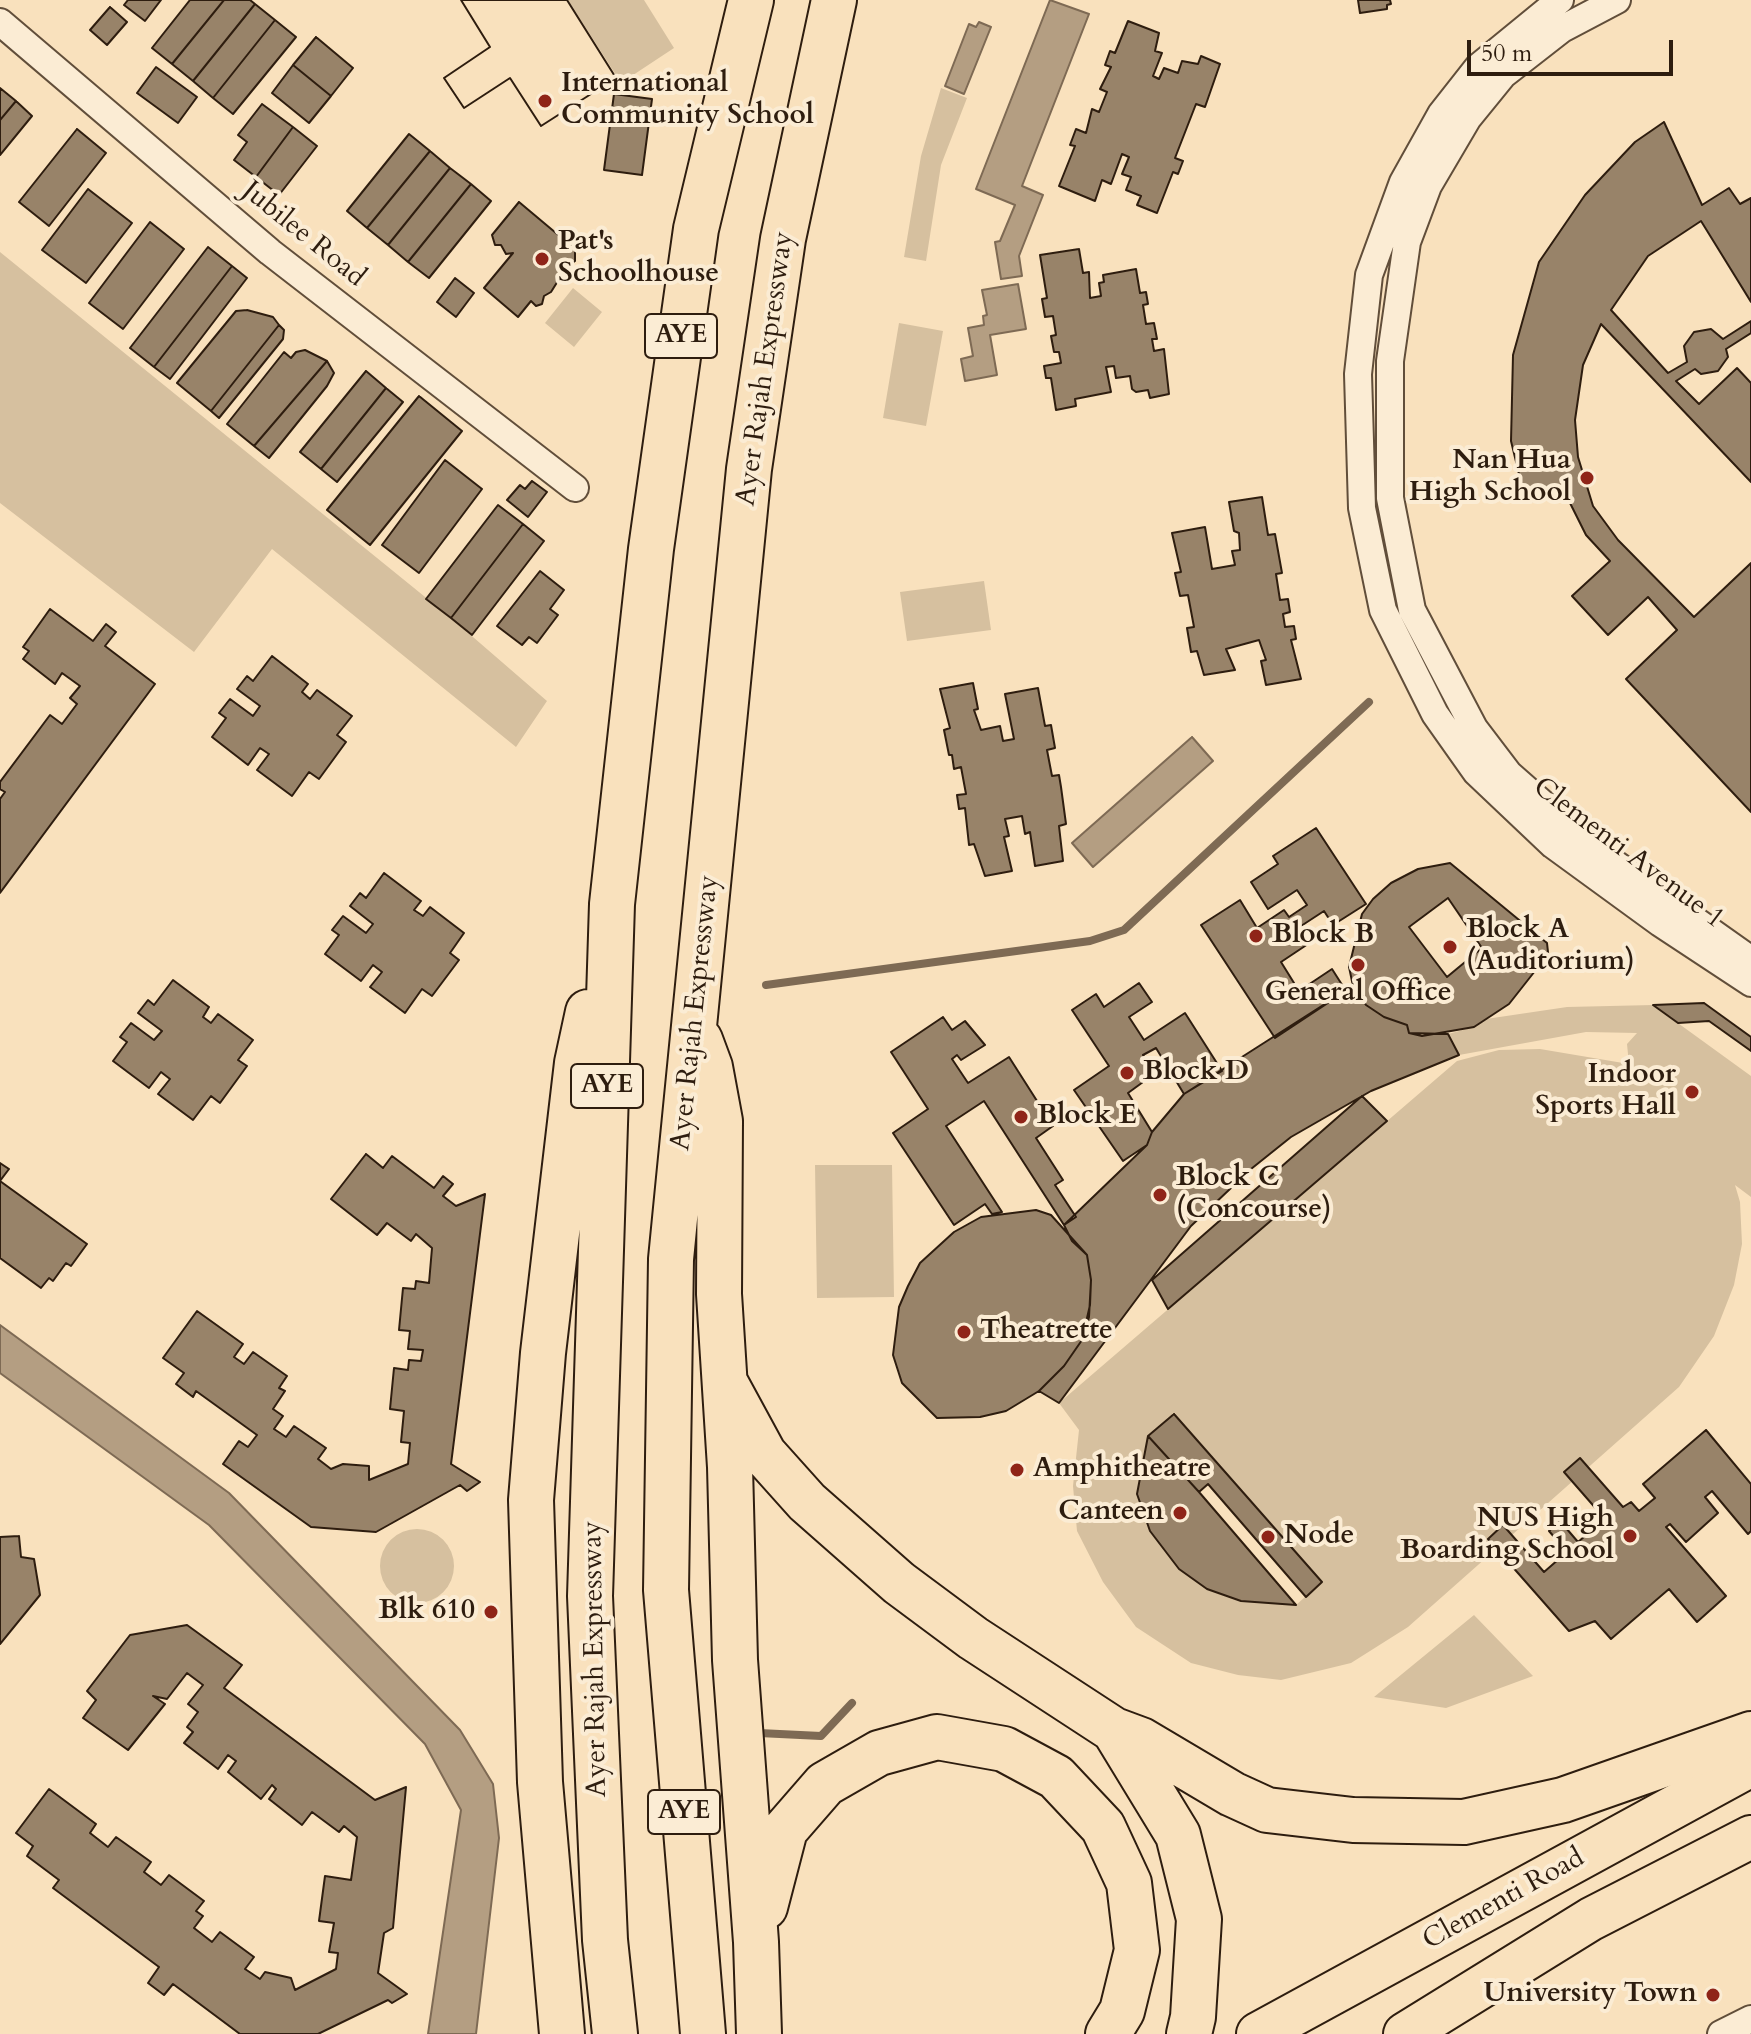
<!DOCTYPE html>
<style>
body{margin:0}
#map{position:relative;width:1751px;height:2034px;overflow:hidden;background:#f9e1bd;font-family:Cardo,serif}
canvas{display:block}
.scale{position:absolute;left:1467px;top:40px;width:206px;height:36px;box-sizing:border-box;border:4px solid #2e1d0f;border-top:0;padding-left:10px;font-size:24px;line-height:28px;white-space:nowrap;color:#2e1d0f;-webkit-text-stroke:6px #fbecd4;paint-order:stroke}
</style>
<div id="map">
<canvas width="1751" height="2034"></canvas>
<div class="scale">50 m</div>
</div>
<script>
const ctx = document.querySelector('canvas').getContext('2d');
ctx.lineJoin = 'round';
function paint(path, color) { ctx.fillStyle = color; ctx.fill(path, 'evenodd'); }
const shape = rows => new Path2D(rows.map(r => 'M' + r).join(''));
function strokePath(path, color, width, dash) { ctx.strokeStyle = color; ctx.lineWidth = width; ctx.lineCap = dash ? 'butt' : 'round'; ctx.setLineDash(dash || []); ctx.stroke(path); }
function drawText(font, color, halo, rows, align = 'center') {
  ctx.font = font + ' Cardo,serif'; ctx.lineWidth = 8; ctx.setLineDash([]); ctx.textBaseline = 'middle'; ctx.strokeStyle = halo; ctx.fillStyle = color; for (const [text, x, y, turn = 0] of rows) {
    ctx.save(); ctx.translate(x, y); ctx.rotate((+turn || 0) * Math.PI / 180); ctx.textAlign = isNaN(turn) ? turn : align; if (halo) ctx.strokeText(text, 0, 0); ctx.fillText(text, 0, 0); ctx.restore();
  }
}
const green = shape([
 [568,0,644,0,674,48,621,83],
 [941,88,967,98,941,165,926,261,904,257,921,156],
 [0,252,451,618,547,701,516,747,272,549,194,652,0,503],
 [573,288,602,312,574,347,545,323],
 [899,323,943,331,926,426,883,418],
 [984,581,991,630,907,641,900,592],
 [1653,1005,1751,1076,1751,1197,1735,1185,1740,1202,1742,1244,1734,1285,1714,1336,1679,1387,1408,1627,1351,1663,1281,1680,1238,1675,1191,1663,1136,1627,1103,1582,1077,1531,1073,1486,1079,1430,1059,1403,1457,1061,1499,1050,1540,1049,1629,1064,1627,1044,1637,1033,1586,1032,1459,1055,1448,1034,1474,1027,1486,1019,1567,1007],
 [1148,1437,1199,1492,1208,1485,1305,1597,1296,1605,1241,1601,1207,1589,1179,1569,1150,1531,1137,1494],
 [815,1165,892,1165,894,1297,817,1298],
 '380 1566a37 37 0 1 1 74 0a37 37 0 1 1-74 0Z',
 [1474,1615,1533,1676,1446,1708,1374,1697]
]);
const water = shape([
 [1050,0,1089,14,1022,186,1043,195,1019,256,1022,276,1001,279,995,242,1000,241,1015,205,976,189,1050,0],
 [979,22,991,27,964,94,945,86,969,24,976,27,979,22],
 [1018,284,1026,329,990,335,997,375,965,381,961,359,973,356,968,328,984,325,983,316,987,315,982,290,1018,284],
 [1192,737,1213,761,1093,867,1072,843,1192,737],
 [0,1325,229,1493,460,1730,493,1784,499,1838,476,2034,428,2034,461,1810,425,1744,209,1525,0,1373,0,1325]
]);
const stream = shape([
 [766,985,1090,941,1124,930,1369,702],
 [759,1733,821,1736,852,1703]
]);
const building = shape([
 [128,0,161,0,145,21,124,5,128,0],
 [190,0,224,0,172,64,152,48,190,0],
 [224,0,250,0,255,4,193,81,172,64,224,0],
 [461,0,567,0,616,78,541,126,510,78,464,108,444,78,490,47,461,0],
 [461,0,567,0,616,78,541,126,510,78,464,108,444,78,490,47,461,0],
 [1358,0,1390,0,1391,4,1387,5,1387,9,1360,13,1358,0],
 [255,4,275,20,213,98,193,81,255,4],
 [110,7,127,22,107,45,90,30,110,7],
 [275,20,296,37,233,114,213,98,275,20],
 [1128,21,1159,33,1155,51,1162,53,1153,76,1159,79,1164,68,1178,73,1182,61,1198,64,1201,56,1220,64,1205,107,1196,104,1175,158,1183,161,1178,174,1173,172,1157,213,1137,205,1141,196,1126,190,1131,177,1122,174,1129,157,1122,154,1111,184,1102,180,1095,201,1059,186,1075,146,1070,145,1076,129,1086,133,1092,109,1099,112,1107,92,1100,89,1111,67,1105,65,1110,51,1115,53,1128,21],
 [316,37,353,68,331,96,293,65,316,37],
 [293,65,331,96,309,123,272,93,293,65],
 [156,67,197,97,178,123,137,93,156,67],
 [0,88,16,101,0,120,0,88],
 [614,94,652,99,642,175,604,170,614,94],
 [16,101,32,116,0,155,0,120,16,101],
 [262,104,293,127,256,177,234,160,247,142,238,135,262,104],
 [1664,122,1702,205,1729,188,1740,204,1751,198,1751,302,1701,221,1648,256,1611,310,1668,373,1687,362,1684,346,1694,332,1711,329,1723,339,1751,321,1751,333,1726,349,1728,357,1718,371,1701,374,1695,369,1676,381,1699,404,1737,368,1751,383,1751,482,1601,324,1583,365,1575,420,1578,457,1593,506,1618,540,1694,617,1751,563,1751,812,1626,679,1677,630,1648,597,1608,635,1572,596,1610,561,1586,535,1565,493,1526,503,1511,441,1513,355,1539,262,1585,195,1635,142,1664,122],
 [293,127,317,146,279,195,256,177,293,127],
 [77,129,106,153,49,226,19,202,77,129],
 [409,134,430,151,367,228,347,211,409,134],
 [430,151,450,168,388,245,367,228,430,151],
 [450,168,471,184,408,262,388,245,450,168],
 [471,184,491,201,429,278,408,262,471,184],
 [88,189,132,223,86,283,42,250,88,189],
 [519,202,575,249,575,261,566,268,551,292,544,296,542,304,536,306,531,301,518,317,484,288,513,253,506,254,501,245,495,245,492,235,519,202],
 [150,222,184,249,123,329,89,303,150,222],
 [208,247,232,266,154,367,130,348,208,247],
 [1079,249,1083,273,1089,272,1090,298,1101,296,1099,283,1104,282,1103,275,1136,269,1140,293,1146,292,1148,304,1143,305,1146,324,1154,323,1157,339,1152,339,1154,351,1164,349,1169,394,1150,398,1148,390,1136,392,1132,389,1130,376,1116,378,1114,366,1106,367,1111,392,1075,399,1076,406,1056,410,1051,378,1046,378,1044,366,1061,363,1059,352,1054,352,1051,336,1056,335,1053,316,1045,317,1042,299,1047,298,1040,255,1079,249],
 [232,266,247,278,170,379,154,367,232,266],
 [455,278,474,293,456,317,437,302,455,278],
 [247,310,273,317,279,325,211,411,177,383,236,311,247,310],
 [279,325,284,330,283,339,219,418,211,411,279,325],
 [305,350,327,361,254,446,227,424,284,352,291,358,296,352,305,350],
 [327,361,334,373,327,386,269,458,254,446,327,361],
 [366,371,386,388,321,469,300,452,366,371],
 [386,388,403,402,337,482,321,469,386,388],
 [419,396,462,431,370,545,327,510,419,396],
 [445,460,482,489,419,573,382,545,445,460],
 [532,481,547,492,528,517,507,500,520,485,525,489,532,481],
 [1262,497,1268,535,1275,534,1282,573,1276,574,1280,600,1288,599,1290,612,1283,614,1285,627,1294,626,1296,639,1291,640,1301,679,1266,685,1261,661,1266,660,1259,640,1226,649,1235,670,1204,675,1197,651,1191,652,1187,628,1194,627,1188,595,1180,596,1175,573,1181,572,1172,533,1205,527,1212,569,1235,565,1232,551,1240,550,1239,533,1234,531,1229,502,1262,497],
 [498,505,523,524,451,618,426,599,498,505],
 [523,524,544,541,472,635,451,618,523,524],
 [540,571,564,590,550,609,558,615,537,643,529,637,522,645,497,626,540,571],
 [50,609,93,641,106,624,116,632,105,646,155,684,0,893,0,799,5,792,0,789,0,782,50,715,62,724,77,704,70,698,80,686,62,673,55,684,23,659,29,651,23,647,50,609],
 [272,656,308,684,302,692,310,699,317,690,352,716,337,735,346,742,319,779,309,772,292,796,257,770,269,754,260,748,248,765,212,737,226,718,219,713,230,699,253,716,260,706,237,689,247,676,253,681,272,656],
 [973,683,978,709,974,710,981,730,1000,726,1003,741,1014,739,1005,694,1038,688,1045,726,1051,725,1055,748,1047,750,1052,776,1059,775,1061,787,1066,824,1059,826,1063,861,1035,866,1030,832,1025,834,1022,816,1005,819,1009,836,1004,837,1012,871,985,876,974,844,969,845,965,808,959,809,957,795,966,794,961,767,954,769,952,755,949,755,944,730,950,728,940,689,973,683],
 [1316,828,1366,904,1333,925,1324,911,1298,928,1308,944,1281,962,1299,991,1332,969,1346,991,1275,1038,1201,925,1240,900,1257,928,1284,910,1289,917,1307,905,1297,890,1268,909,1251,882,1278,864,1273,856,1316,828],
 [1450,863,1547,943,1549,961,1535,971,1509,1004,1474,1027,1422,1036,1409,1033,1407,1025,1384,1017,1366,1005,1353,986,1349,967,1362,914,1373,899,1391,883,1418,869,1450,863],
 [384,873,421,901,414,910,423,916,430,907,464,933,450,953,459,960,432,996,422,989,405,1013,370,987,382,972,373,965,361,981,325,954,339,935,332,930,343,916,366,933,373,924,350,906,360,893,366,898,384,873],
 [1448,898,1482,948,1447,977,1409,927,1448,898],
 [173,980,209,1007,203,1017,211,1023,218,1014,253,1040,238,1060,247,1066,220,1103,211,1096,193,1120,158,1094,170,1079,161,1072,149,1088,113,1061,127,1042,120,1037,131,1023,154,1040,162,1031,138,1013,148,1000,154,1005,173,980],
 [1139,983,1152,1002,1129,1017,1144,1040,1185,1013,1222,1071,1184,1094,1156,1048,1143,1055,1154,1074,1128,1093,1152,1132,1147,1145,1123,1161,1074,1090,1109,1066,1072,1010,1096,994,1104,1007,1139,983],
 [1353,986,1366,1005,1384,1017,1407,1025,1409,1033,1448,1034,1459,1055,1371,1091,1291,1137,1251,1169,1191,1226,1059,1403,1039,1391,1064,1366,1082,1340,1089,1317,1091,1280,1087,1255,1072,1241,1064,1225,1147,1145,1152,1132,1184,1094,1353,986],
 [1704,1003,1751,1037,1751,1051,1709,1021,1678,1023,1653,1005,1704,1003],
 [943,1017,952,1030,965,1021,985,1045,961,1060,957,1055,952,1059,968,1083,1009,1057,1053,1126,1036,1138,1063,1180,1055,1185,1076,1217,1064,1225,984,1101,946,1126,1002,1212,992,1214,985,1204,954,1225,893,1133,928,1109,891,1052,943,1017],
 [1362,1096,1387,1121,1168,1309,1152,1280,1362,1096],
 [366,1154,383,1168,392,1156,434,1188,443,1176,453,1184,443,1196,456,1206,485,1194,451,1464,480,1482,467,1491,460,1485,376,1532,311,1527,223,1464,239,1441,248,1447,257,1435,196,1391,193,1397,176,1384,184,1373,163,1358,197,1311,243,1344,234,1357,244,1364,253,1352,287,1376,279,1388,285,1391,273,1409,283,1416,274,1429,286,1437,294,1426,326,1448,318,1459,331,1469,343,1464,369,1466,369,1480,408,1464,410,1443,401,1442,404,1411,390,1409,394,1368,408,1370,409,1360,421,1361,423,1350,408,1349,410,1331,399,1330,403,1288,415,1289,416,1281,429,1283,432,1248,416,1234,411,1241,387,1223,377,1235,331,1199,366,1154],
 [0,1163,9,1169,0,1181,87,1244,71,1266,66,1263,53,1281,49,1278,41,1288,0,1258,0,1163],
 [1036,1210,1051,1215,1087,1255,1091,1280,1090,1305,1082,1340,1064,1366,1039,1391,1006,1411,980,1417,937,1418,902,1383,893,1355,899,1307,908,1286,920,1263,954,1232,981,1217,1036,1210],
 [1174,1414,1322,1582,1306,1597,1208,1484,1199,1492,1148,1436,1174,1414],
 [1706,1430,1751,1484,1751,1531,1748,1534,1712,1491,1705,1497,1718,1513,1686,1542,1670,1524,1666,1527,1726,1596,1697,1622,1669,1589,1611,1639,1595,1621,1569,1631,1488,1539,1503,1525,1544,1572,1567,1552,1549,1531,1560,1521,1578,1542,1605,1519,1564,1472,1580,1458,1623,1507,1631,1502,1639,1511,1655,1498,1643,1484,1706,1430],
 [1148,1436,1199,1492,1296,1605,1241,1601,1207,1589,1179,1569,1150,1531,1137,1494,1148,1436],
 [19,1536,21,1557,34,1559,40,1595,0,1644,0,1537,19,1536],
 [187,1625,242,1665,224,1688,375,1800,406,1787,393,1928,384,1933,378,1973,407,1994,392,2003,388,2000,318,2034,240,2034,173,1984,164,1995,148,1983,159,1967,53,1888,59,1880,27,1856,33,1846,16,1833,49,1789,96,1824,90,1833,108,1847,116,1837,151,1862,144,1872,161,1885,169,1875,204,1901,196,1911,203,1916,194,1928,212,1942,220,1932,254,1957,245,1969,260,1979,265,1972,291,1978,295,1990,336,1969,338,1953,329,1952,334,1923,319,1921,325,1876,351,1880,357,1837,344,1826,339,1832,312,1812,302,1825,269,1799,276,1789,272,1785,261,1799,228,1772,236,1761,228,1755,218,1769,184,1743,193,1732,187,1727,198,1712,188,1704,203,1685,187,1673,167,1699,153,1696,165,1704,128,1750,83,1718,96,1700,87,1691,130,1635,187,1625]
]);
const minor = shape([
 [1560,0,1478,67,1441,114,1403,182,1369,275,1358,374,1362,508,1383,610,1435,714,1476,772,1553,845,1660,923,1751,983],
 [1617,0,1562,29,1503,75,1468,118,1428,186,1407,242,1390,361,1390,498,1412,610,1474,728,1509,774,1593,848,1751,960],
 [0,22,270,252,575,488],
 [1721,2034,1751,2019]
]);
const primary = shape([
 [1258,2034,1751,1765],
 [1405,2034,1591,1919,1751,1837]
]);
const motorway = shape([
 [700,1040,710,1067,720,1121,719,1294,730,1467,735,1660,756,1942,759,2034],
 [726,1384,764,1454,807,1502,899,1583,973,1638,1114,1730,1141,1740,1232,1794,1267,1810,1353,1820,1464,1822,1563,1800,1751,1734],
 [1114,1730,1178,1835,1199,1919,1193,2017,1189,2034],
 [765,1907,785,1830,825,1784,879,1753,937,1737,1004,1749,1056,1777,1103,1827,1129,1883,1137,1950,1122,2011,1108,2034],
 [562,2034,540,1782,531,1500,543,1353,577,1063,588,1012],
 [615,2034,605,1940,590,1596,612,904,651,549,696,229,751,0],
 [703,2034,666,1590,671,1259,749,469,783,239,834,0]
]);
const markers = [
 [545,101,8,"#8f2418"],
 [542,259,8,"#8f2418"],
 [1587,478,8,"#8f2418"],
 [1256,936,8,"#8f2418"],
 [1450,947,8,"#8f2418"],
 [1358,965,8,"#8f2418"],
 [1127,1073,8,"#8f2418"],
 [1692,1092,8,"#8f2418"],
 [1021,1117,8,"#8f2418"],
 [1160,1195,8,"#8f2418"],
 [964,1332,8,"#8f2418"],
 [1017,1470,8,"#8f2418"],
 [1180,1513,8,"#8f2418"],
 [1630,1536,8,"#8f2418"],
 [1268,1537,8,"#8f2418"],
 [491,1612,8,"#8f2418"],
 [1713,1995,8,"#8f2418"]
];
const shields = [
 [681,336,72],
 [607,1086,72],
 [684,1812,72]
];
const shieldNames = [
 ["AYE",681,336],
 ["AYE",607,1086],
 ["AYE",684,1812]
];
const poiNames = [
 ["International",561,85],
 ["Community School",561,117],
 ["Pat's",558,243],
 ["Schoolhouse",558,275],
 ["Nan Hua",1571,462,"right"],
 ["High School",1571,494,"right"],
 ["Block A",1466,931],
 ["(Auditorium)",1466,963],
 ["Block B",1272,936],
 ["General Office",1358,994,"center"],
 ["Block D",1143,1073],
 ["Indoor",1676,1076,"right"],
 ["Sports Hall",1676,1108,"right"],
 ["Block E",1037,1117],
 ["Block C",1176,1179],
 ["(Concourse)",1176,1211],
 ["Theatrette",980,1332],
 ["Amphitheatre",1033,1470],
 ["Canteen",1164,1513,"right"],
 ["NUS High",1614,1520,"right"],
 ["Boarding School",1614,1552,"right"],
 ["Node",1284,1537],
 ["Blk 610",475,1612,"right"],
 ["University Town",1697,1995,"right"]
];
const streetNames = [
 ["Jubilee Road",303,235,39],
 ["Ayer Rajah Expressway",766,369,-82],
 ["Clementi Avenue 1",1628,854,37],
 ["Ayer Rajah Expressway",696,1013,-84],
 ["Ayer Rajah Expressway",596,1659,-91],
 ["Clementi Road",1504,1900,-29]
];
paint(green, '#d6c09f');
paint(water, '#b49e82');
strokePath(water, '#7e6a54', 2);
strokePath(stream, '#7e6a54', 8);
paint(building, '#988369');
strokePath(building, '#2e1d0f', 2);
strokePath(minor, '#614e3a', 30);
strokePath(primary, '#2e1d0f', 46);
strokePath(motorway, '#2e1d0f', 48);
strokePath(minor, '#fbecd4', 26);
strokePath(primary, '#f9e1bd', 42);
strokePath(motorway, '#f9e1bd', 44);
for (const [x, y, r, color] of markers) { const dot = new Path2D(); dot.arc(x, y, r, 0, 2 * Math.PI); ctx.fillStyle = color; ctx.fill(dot); strokePath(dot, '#fbecd4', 3); }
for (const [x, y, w] of shields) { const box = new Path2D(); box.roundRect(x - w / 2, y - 22, w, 44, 6); ctx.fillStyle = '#fbecd4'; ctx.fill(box); strokePath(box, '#2e1d0f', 2); }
drawText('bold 26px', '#2e1d0f', null, shieldNames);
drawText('bold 28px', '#2e1d0f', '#fbecd4', poiNames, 'left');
drawText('28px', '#2e1d0f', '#fbecd4', streetNames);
</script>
